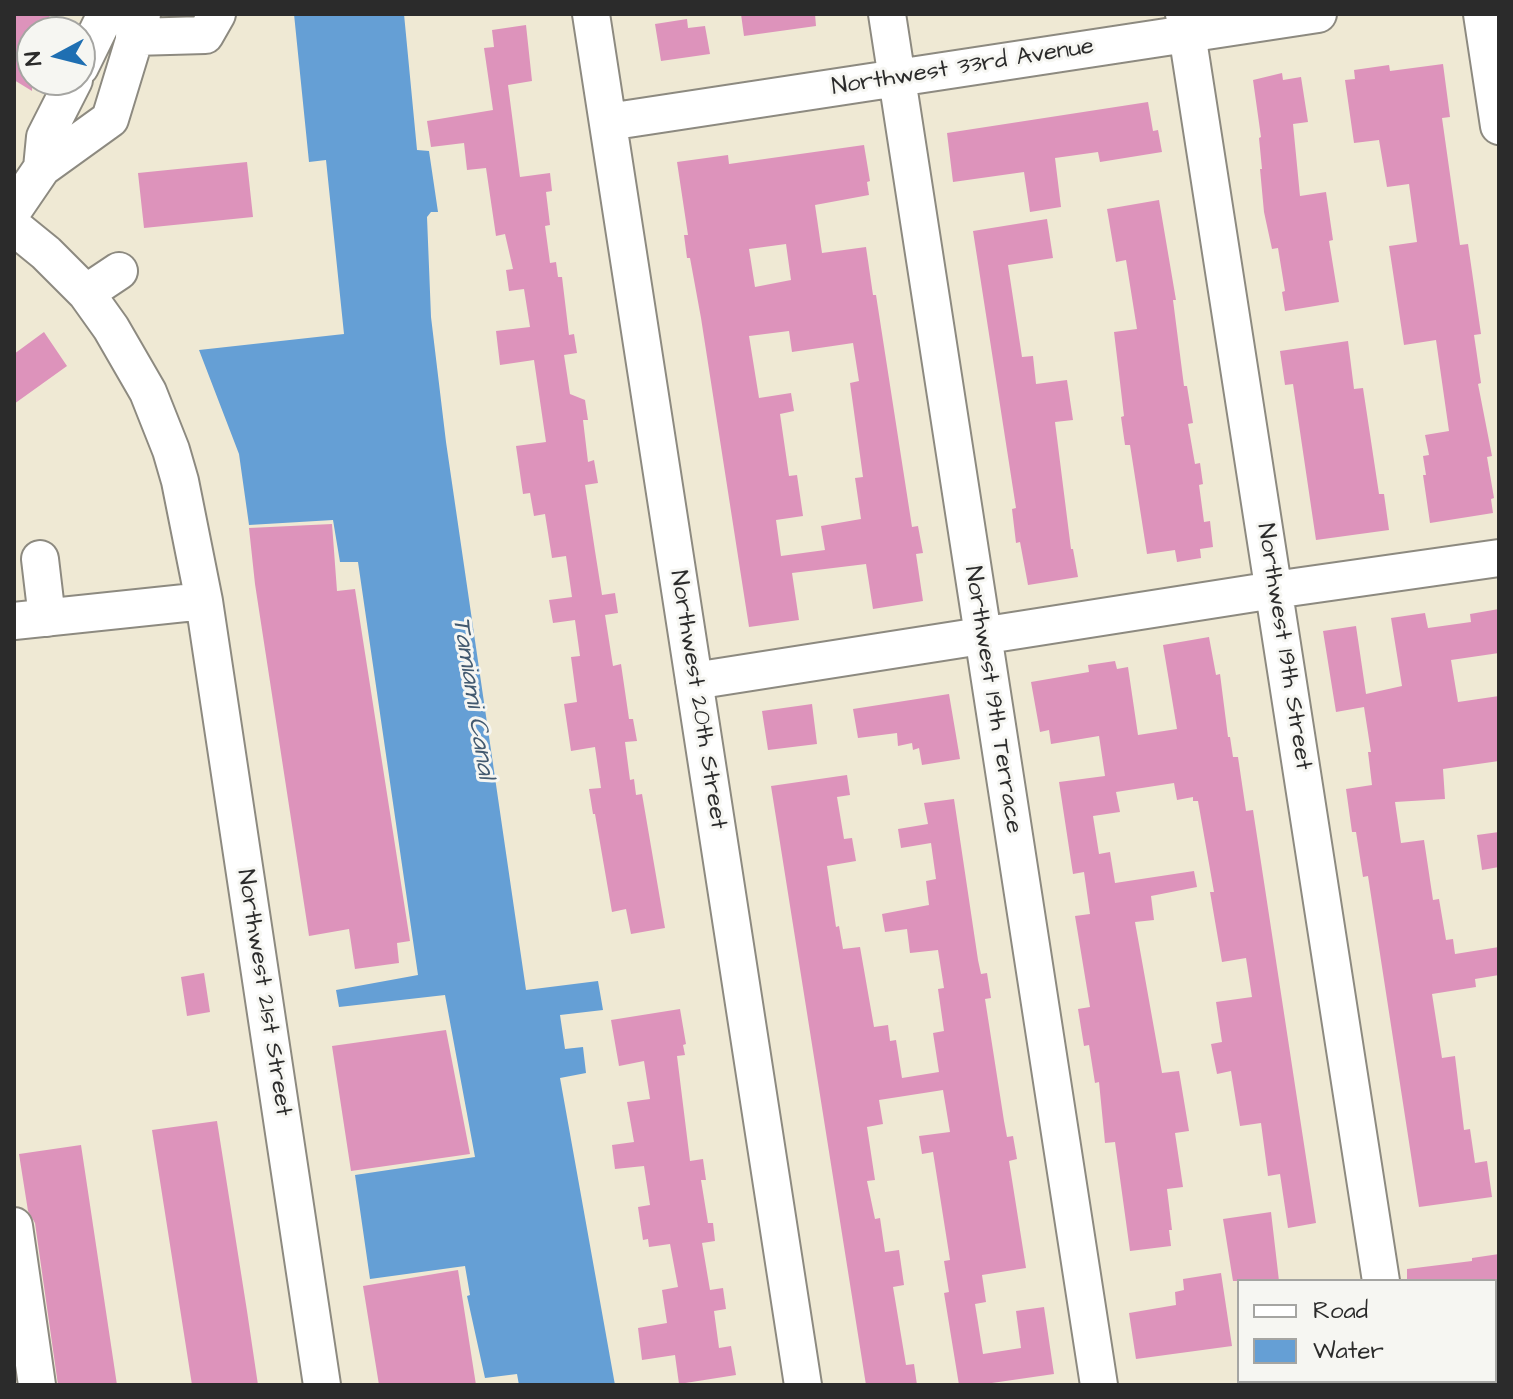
<!DOCTYPE html>
<style>
body{margin:0}
#map{position:relative;width:1513px;height:1399px;overflow:hidden;background:#efe9d4;font-family:"Architects Daughter",sans-serif}
canvas{display:block}
.frame{position:absolute;inset:0;border:16px solid #2b2b2b;pointer-events:none}
.legend{position:absolute;left:1237px;top:1279px;width:260px;height:104px;box-sizing:border-box;background:#f6f6f2;border:2px solid #a5a5a2;margin:0;padding:10px 14px;list-style:none;font-size:24px;color:#2b2b2b}
.legend li{display:flex;align-items:center;gap:16px;height:40px}
.legend b{width:40px;border:2px solid #a5a5a2}
.north{position:absolute;left:16px;top:16px;width:80px;height:80px;box-sizing:border-box;background:#f6f6f2;border:2px solid #a5a5a2;border-radius:50%;rotate:263deg;font-size:22px;font-weight:700;line-height:32px;text-align:center;color:#2b2b2b}
.north::after{content:'';display:block;margin:auto;width:28px;height:36px;background:#1f6fb2;clip-path:polygon(50% 0,100% 100%,50% 72%,0 100%)}
</style>
<div id="map">
<canvas width="1513" height="1399"></canvas>
<div class="frame"></div>
<ul class="legend">
<li><b style="height:10px;background:#fff"></b>Road</li>
<li><b style="height:22px;background:#659fd5"></b>Water</li>
</ul>
<div class="north">N</div>
</div>
<script>
const ctx = document.querySelector('canvas').getContext('2d');
ctx.lineJoin = 'round';
function paint(path, color) { ctx.fillStyle = color; ctx.fill(path, 'evenodd'); }
const shape = rows => new Path2D(rows.map(r => 'M' + r).join(''));
function strokePath(path, color, width, dash) { ctx.strokeStyle = color; ctx.lineWidth = width; ctx.lineCap = dash ? 'butt' : 'round'; ctx.setLineDash(dash || []); ctx.stroke(path); }
function drawText(font, color, halo, rows, align = 'center') {
  ctx.font = font + ' "Architects Daughter",sans-serif'; ctx.lineWidth = 6; ctx.setLineDash([]); ctx.textBaseline = 'middle'; ctx.strokeStyle = halo; ctx.fillStyle = color; for (const [text, x, y, turn = 0] of rows) {
    ctx.save(); ctx.translate(x, y); ctx.rotate((+turn || 0) * Math.PI / 180); ctx.textAlign = isNaN(turn) ? turn : align; if (halo) ctx.strokeText(text, 0, 0); ctx.fillText(text, 0, 0); ctx.restore();
  }
}
const water = shape([
 [294,14,404,14,417,150,429,151,438,212,431,212,427,217,431,317,446,442,526,990,598,981,603,1010,560,1015,565,1049,583,1047,586,1073,560,1078,615,1385,519,1385,517,1374,485,1378,467,1296,470,1295,465,1266,370,1279,355,1175,475,1157,445,995,339,1007,336,990,418,975,358,562,340,562,333,520,249,525,239,454,199,350,344,334,326,160,309,162]
]);
const building = shape([
 [14,14,51,14,40,32,32,32,32,91,14,80],
 [741,14,815,14,816,26,744,36],
 [687,19,688,28,705,26,710,54,661,61,655,24],
 [526,25,532,81,508,85,520,177,550,173,552,191,546,192,550,225,545,226,550,263,556,262,558,277,562,277,569,335,574,334,577,353,564,355,570,394,585,400,588,420,583,420,588,462,594,460,598,483,585,485,595,551,602,595,615,593,618,613,605,615,613,666,621,664,629,719,633,719,637,741,625,742,630,780,634,779,636,795,642,794,665,928,631,934,626,909,612,912,595,814,593,814,589,789,601,788,595,747,571,751,564,704,577,702,571,657,580,656,575,620,553,623,549,600,572,597,566,556,552,558,545,514,534,516,530,493,523,494,516,446,546,442,534,360,500,365,496,331,530,327,524,289,509,291,506,270,513,269,505,234,496,236,486,168,467,170,464,143,431,147,427,121,493,110,484,48,494,47,492,30],
 [1443,64,1450,117,1442,118,1460,245,1468,244,1481,334,1474,335,1481,383,1478,384,1492,456,1487,457,1494,498,1491,499,1493,513,1430,523,1423,475,1426,475,1423,456,1429,455,1425,435,1449,431,1436,340,1404,345,1389,246,1417,242,1409,184,1387,187,1379,140,1354,143,1345,80,1355,79,1354,70,1389,65,1390,71],
 [1282,73,1283,80,1301,77,1308,122,1293,124,1300,196,1326,192,1333,240,1329,241,1339,302,1285,311,1282,292,1285,291,1278,248,1272,249,1264,212,1260,169,1262,169,1259,138,1261,137,1253,80],
 [1148,102,1153,131,1158,130,1162,152,1100,162,1098,152,1055,158,1061,207,1030,212,1024,172,953,182,947,133],
 [864,145,870,181,867,182,869,195,815,205,822,253,866,247,873,295,876,295,912,527,918,526,923,553,916,554,923,601,873,609,866,564,792,573,799,620,749,627,701,318,690,258,687,258,684,235,688,235,677,162,728,155,729,164],
 [786,244,791,280,755,287,749,249],
 [789,331,792,352,853,343,859,381,850,383,863,477,855,478,861,519,821,526,825,550,781,556,776,520,803,516,797,475,789,476,780,414,794,411,791,393,759,398,749,336],
 [247,162,253,217,144,228,138,173],
 [1159,200,1176,300,1173,300,1184,386,1187,386,1193,423,1188,424,1195,464,1200,463,1203,484,1199,485,1204,522,1210,521,1213,547,1200,549,1201,558,1177,562,1175,550,1147,554,1130,445,1125,445,1121,417,1124,416,1114,332,1137,329,1126,260,1116,262,1107,209],
 [1047,219,1053,258,1008,265,1022,357,1033,356,1036,384,1067,380,1073,420,1055,422,1071,549,1073,549,1078,577,1028,585,1020,542,1016,543,1012,509,1016,508,973,231],
 [44,332,67,366,14,404,14,354],
 [1348,341,1354,389,1363,388,1379,494,1384,494,1389,530,1316,540,1293,384,1285,385,1280,351],
 [332,524,337,591,355,589,410,941,397,943,399,963,355,969,349,929,309,936,255,584,249,528],
 [1499,609,1499,653,1451,660,1458,702,1499,696,1499,761,1443,769,1445,799,1395,802,1401,843,1424,840,1433,900,1439,899,1446,940,1453,939,1455,954,1499,947,1499,975,1475,979,1476,987,1432,994,1442,1058,1455,1056,1464,1130,1470,1129,1475,1163,1487,1161,1492,1197,1419,1207,1368,876,1363,877,1356,832,1352,832,1346,789,1372,785,1368,752,1371,752,1364,707,1336,712,1323,631,1356,626,1366,694,1402,686,1391,618,1425,613,1428,628,1471,622,1470,614],
 [1209,637,1216,675,1220,674,1228,737,1230,737,1233,757,1238,757,1246,811,1253,810,1316,1223,1288,1228,1280,1174,1268,1176,1261,1123,1240,1126,1231,1071,1217,1074,1211,1044,1222,1042,1216,1002,1252,997,1246,958,1222,962,1210,892,1214,892,1198,801,1193,801,1193,797,1177,800,1174,783,1116,792,1120,812,1093,816,1099,854,1110,852,1115,883,1194,871,1197,887,1151,896,1154,920,1135,922,1162,1073,1179,1071,1189,1131,1175,1133,1183,1187,1167,1189,1172,1230,1169,1230,1171,1246,1130,1251,1115,1142,1105,1143,1099,1082,1095,1083,1089,1045,1084,1046,1078,1009,1090,1007,1075,916,1090,914,1084,872,1073,874,1059,782,1105,776,1099,736,1051,744,1049,730,1040,732,1031,682,1089,672,1088,665,1115,661,1117,669,1128,667,1138,735,1177,729,1163,645],
 [949,694,960,759,922,765,919,748,913,750,912,743,898,746,897,733,858,738,853,709],
 [812,704,817,744,768,750,762,711],
 [847,775,850,795,837,797,844,839,852,838,856,861,827,866,836,927,839,926,843,949,860,947,874,1027,888,1025,890,1041,896,1040,902,1078,939,1072,933,1033,944,1031,938,989,944,988,938,950,910,953,907,929,885,932,882,914,929,905,926,881,936,879,931,843,901,848,898,829,928,824,924,803,954,799,978,960,981,974,987,973,991,998,985,999,1004,1121,1007,1137,1013,1136,1017,1159,1009,1161,1026,1268,982,1275,986,1302,975,1304,983,1354,1021,1348,1016,1311,1044,1307,1054,1374,978,1385,959,1385,944,1293,949,1292,944,1261,950,1260,933,1152,922,1154,919,1136,950,1132,943,1090,879,1100,883,1124,867,1127,875,1180,867,1181,875,1219,880,1218,885,1252,899,1250,904,1285,893,1287,906,1365,914,1364,917,1385,866,1385,771,786],
 [1499,832,1499,867,1482,870,1477,835],
 [204,973,210,1012,187,1016,181,977],
 [680,1009,686,1044,683,1045,685,1055,677,1056,690,1161,703,1159,706,1180,701,1180,708,1223,713,1223,715,1241,702,1243,710,1290,723,1288,726,1309,714,1311,719,1348,731,1346,736,1375,679,1384,675,1355,642,1360,638,1328,667,1323,662,1290,678,1287,670,1244,649,1247,648,1239,643,1240,638,1207,650,1205,644,1166,615,1169,612,1145,634,1142,627,1102,650,1099,644,1061,619,1066,611,1020],
 [446,1030,470,1154,351,1171,332,1046],
 [217,1121,247,1311,258,1385,192,1385,152,1130],
 [81,1145,117,1385,58,1385,35,1223,28,1211,19,1154],
 [1271,1212,1279,1281,1233,1281,1223,1219],
 [1499,1254,1499,1281,1407,1281,1407,1269,1472,1261,1472,1258],
 [458,1270,476,1385,379,1385,363,1286],
 [1221,1273,1232,1346,1136,1359,1129,1313,1176,1305,1175,1292,1184,1290,1183,1279]
]);
const minor = shape([
 [591,14,803,1385],
 [887,14,1099,1385],
 [1184,14,1381,1281],
 [1482,14,1499,126],
 [134,37,205,35,217,14],
 [80,67,106,14],
 [608,122,1318,14],
 [42,168,45,137,74,80],
 [14,209,42,168,110,119,142,14],
 [14,227,46,253,86,293,111,328,148,392,171,450,180,481,204,601,322,1385],
 [86,293,119,271],
 [40,559,47,618],
 [14,621,204,601],
 [694,681,1274,590,1499,558],
 [14,1226,37,1385],
 [1495,1369,1499,1369],
 [1388,1385,1415,1381]
]);
const streetNames = [
 ["Northwest 33rd Avenue",963,68,-9],
 ["Northwest 19th Street",1283,647,81],
 ["Northwest 20th Street",697,700,81],
 ["Northwest 19th Terrace",992,700,81],
 ["Northwest 21st Street",263,993,81]
];
const waterNames = [
 ["Tamiami Canal",472,698,81]
];
paint(water, '#659fd5');
paint(building, '#dd93bb');
strokePath(minor, '#8d8a80', 40);
strokePath(minor, '#fff', 36);
drawText('24px', '#2b2b2b', '#f6f6f2', streetNames);
drawText('italic 26px', '#42596f', '#f6f6f2', waterNames);
</script>
